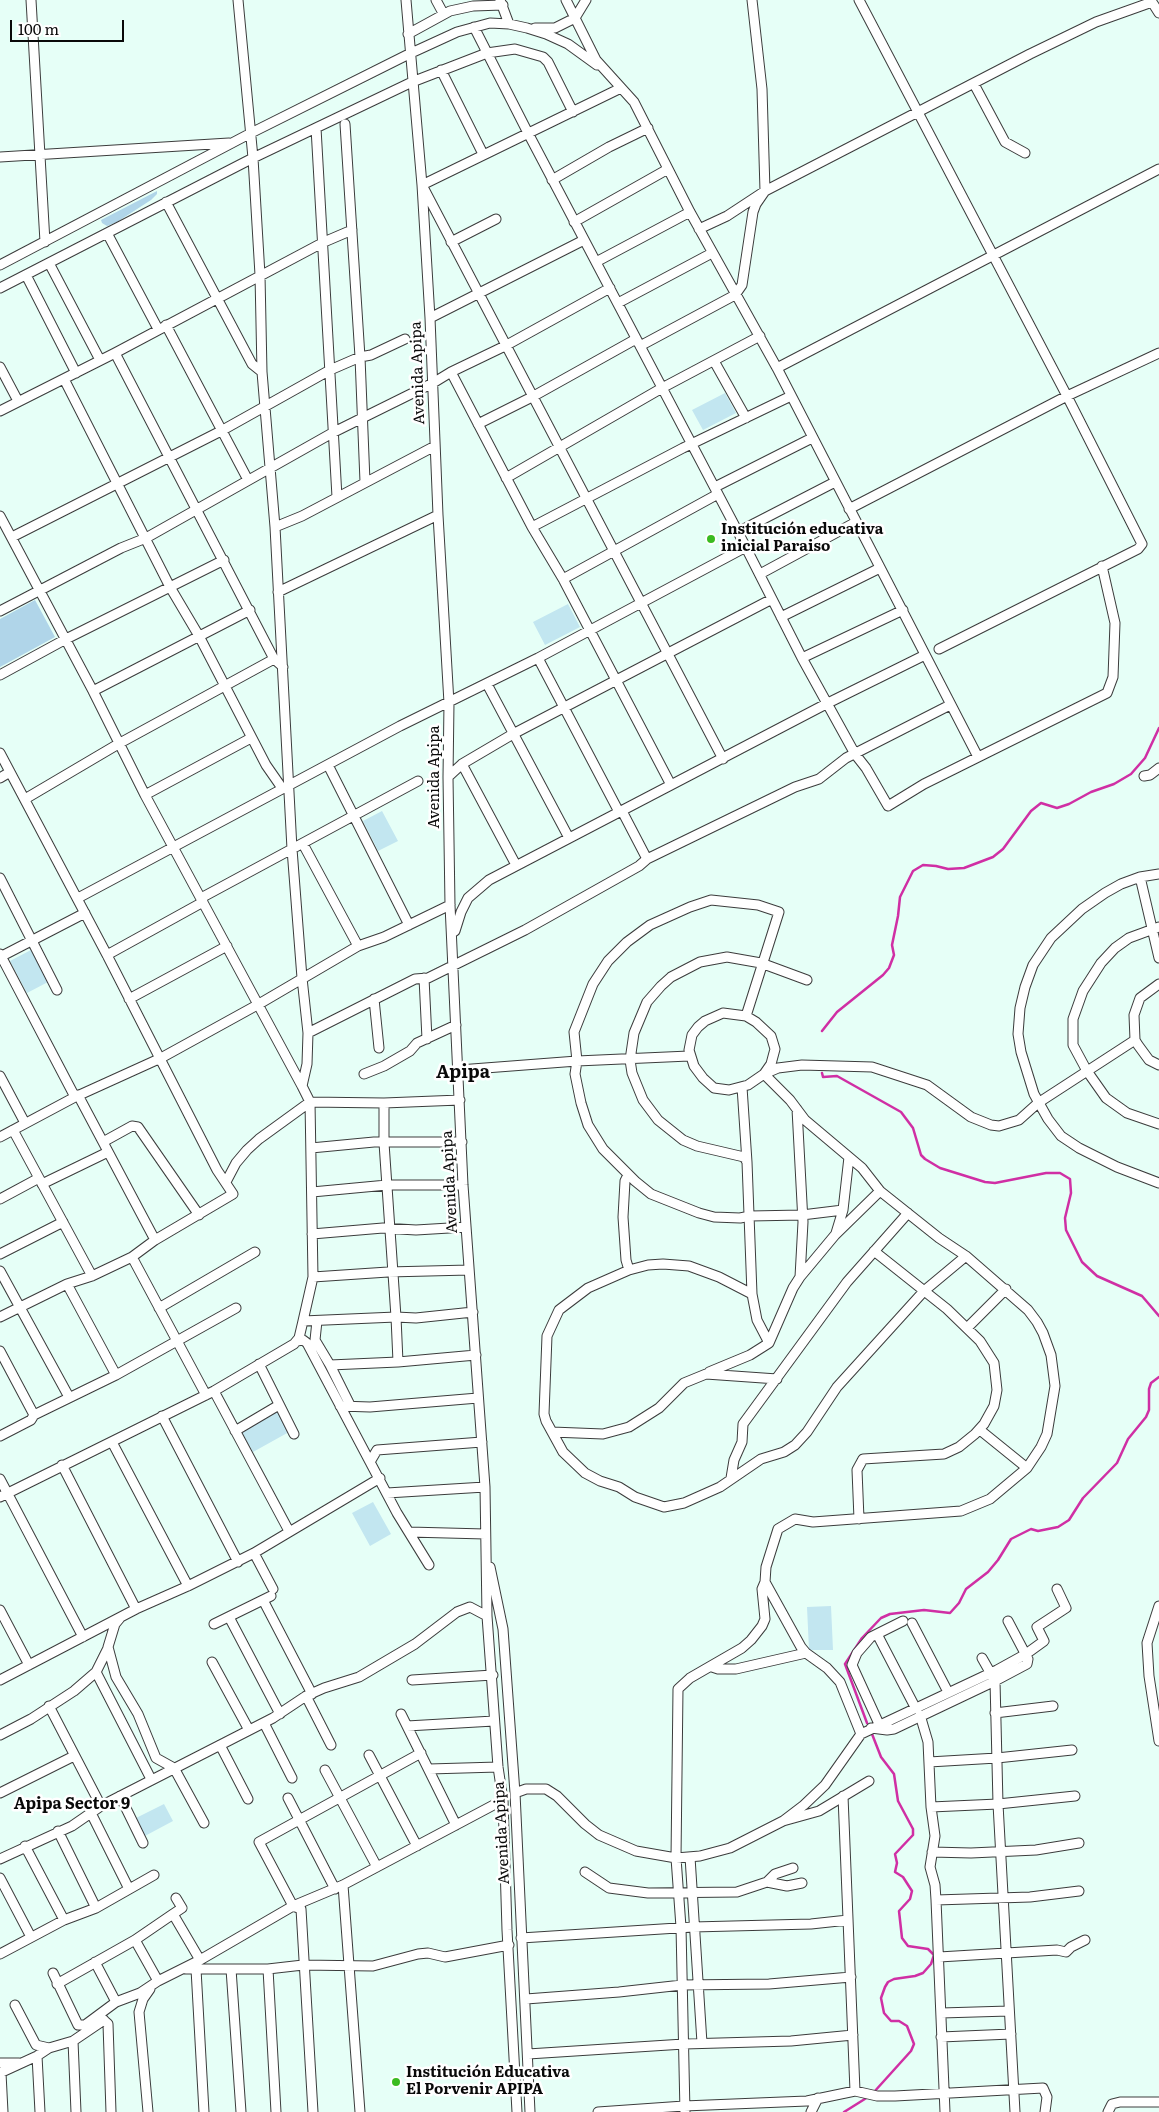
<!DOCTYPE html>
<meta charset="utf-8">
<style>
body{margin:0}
#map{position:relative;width:1159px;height:2112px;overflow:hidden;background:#e6fff7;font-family:Literata,serif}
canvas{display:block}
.scale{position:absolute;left:10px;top:20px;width:114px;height:22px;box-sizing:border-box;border:2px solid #090909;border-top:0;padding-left:6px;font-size:15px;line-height:18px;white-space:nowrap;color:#090909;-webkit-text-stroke:4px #fff;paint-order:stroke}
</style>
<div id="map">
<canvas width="1159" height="2112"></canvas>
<div class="scale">100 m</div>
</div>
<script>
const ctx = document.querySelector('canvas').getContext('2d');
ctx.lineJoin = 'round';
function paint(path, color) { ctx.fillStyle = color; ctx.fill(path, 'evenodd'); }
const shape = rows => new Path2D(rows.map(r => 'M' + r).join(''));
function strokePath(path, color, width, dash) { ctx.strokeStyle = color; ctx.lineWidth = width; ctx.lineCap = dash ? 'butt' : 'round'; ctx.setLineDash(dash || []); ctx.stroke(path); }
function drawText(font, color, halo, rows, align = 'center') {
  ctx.font = font + ' Literata,serif'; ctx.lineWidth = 5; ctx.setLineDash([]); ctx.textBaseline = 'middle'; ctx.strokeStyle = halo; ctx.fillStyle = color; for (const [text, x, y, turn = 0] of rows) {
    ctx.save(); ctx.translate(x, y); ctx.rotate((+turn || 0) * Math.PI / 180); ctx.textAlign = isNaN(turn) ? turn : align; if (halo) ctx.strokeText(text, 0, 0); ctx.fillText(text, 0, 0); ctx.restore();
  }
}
const green = shape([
 [157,191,157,194,151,200,117,222,107,226,102,223,101,220],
 [35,600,55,637,0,667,0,619]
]);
const pitch = shape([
 [725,393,736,413,703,430,692,410],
 [568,604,580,627,545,645,533,622],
 [382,811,398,841,378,851,363,821],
 [31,950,48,982,27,993,10,961],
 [278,1411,289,1432,253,1452,241,1431],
 [373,1502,391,1534,370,1546,352,1513],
 [831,1606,833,1650,809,1650,807,1607],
 [164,1804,173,1821,143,1837,134,1819]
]);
const stream = shape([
 [822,1031,837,1012,883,975,889,968,894,955,892,945,898,916,900,897,913,871,923,865,936,866,948,869,964,868,993,857,1003,849,1031,811,1041,803,1057,808,1069,804,1091,792,1114,784,1131,774,1145,758,1159,728],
 [822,1073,823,1077,837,1076,901,1112,913,1128,921,1155,925,1159,940,1168,985,1182,995,1183,1046,1173,1060,1173,1070,1179,1071,1193,1065,1218,1066,1230,1082,1262,1097,1276,1142,1296,1159,1316],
 [867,1723,845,1664,862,1638,881,1618,890,1614,924,1610,950,1613,959,1603,966,1589,988,1572,998,1560,1011,1539,1031,1529,1038,1531,1058,1527,1069,1520,1083,1498,1117,1463,1128,1439,1146,1417,1149,1410,1149,1389,1151,1383,1159,1377],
 [872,1734,881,1757,894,1774,898,1801,913,1829,913,1835,895,1854,897,1863,895,1872,903,1877,912,1891,910,1899,899,1911,902,1938,908,1946,928,1949,934,1955,931,1964,923,1973,915,1976,894,1979,888,1982,885,1987,881,1998,884,2013,891,2021,899,2021,907,2026,914,2044,911,2051,874,2092],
 [844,2112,868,2097]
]);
const minor = shape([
 [31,0,45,242],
 [406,0,422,185,430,318,438,515,449,703,448,777,450,905,463,1185,485,1487,487,1616,498,1767,503,1800,507,1930,517,2112],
 [436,0,443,13],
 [500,0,509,24],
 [566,0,596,60,634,102,690,212,777,368,978,757],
 [859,0,1067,396,1142,544,1138,549,939,649],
 [474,27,528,133,738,532,802,658,855,754,866,768,888,806,924,784,1107,693,1113,677,1115,623,1102,566],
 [535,28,555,28,575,18,586,0],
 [408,34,450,11,473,6,503,5],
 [441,70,483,154],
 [974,84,1005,142,1025,153],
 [621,88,422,185,723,759],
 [345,124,360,357,365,482],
 [316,128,337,497],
 [0,157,229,143],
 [552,180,609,147,648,128],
 [166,202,252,364,262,372],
 [574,222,668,169],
 [699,229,727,216,765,191,1030,54,1096,22,1152,2,1159,13],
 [107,233,158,329],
 [451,242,496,219],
 [596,262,690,212],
 [49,263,100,360],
 [0,265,251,133,409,54,457,32,490,23,509,24,527,28,546,34,568,44,597,65],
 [26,275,76,373],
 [0,288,253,158,412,82,487,53,515,49,543,57,548,62,573,112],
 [618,303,712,253],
 [430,318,584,240],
 [166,325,248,480],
 [640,346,735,295,742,285,753,212,756,204,765,191,762,89,752,0],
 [115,353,274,659,283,667],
 [714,361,746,418],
 [0,367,18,401],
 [777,368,1159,169],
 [451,372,532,527,563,579,671,785],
 [64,379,170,587,199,636,266,765,282,788],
 [0,411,115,353,324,242,352,230],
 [478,424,532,397,636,339],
 [506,478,662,388,760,336],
 [715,487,812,438],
 [849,509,1067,396,1159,353],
 [0,516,93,691,145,795,302,1086],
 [275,527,302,516,435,446],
 [532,527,683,448,791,396],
 [738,532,835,482],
 [12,537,221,431,330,370,360,357,371,355,405,339],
 [760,574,856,522],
 [563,579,718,494],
 [278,592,438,515],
 [0,611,121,548,146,538,334,432,433,383,451,372,505,346,610,288],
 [781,617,880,568],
 [538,658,619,812],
 [802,658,903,610],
 [0,675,66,639,224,560],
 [487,684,569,838],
 [93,691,250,610],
 [0,753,107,955,217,1170,233,1194,155,1240,132,1257,92,1276,67,1284,0,1317],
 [462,764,516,865],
 [328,765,409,925],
 [1144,776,1150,775,1159,768],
 [448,777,462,764,513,734,772,599],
 [0,778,10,772],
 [145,795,251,738],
 [25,799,120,743,274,659],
 [622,811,647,859],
 [303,844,358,946],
 [1159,874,1140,877,1121,884,1105,893,1082,909,1051,938,1033,965,1025,987,1020,1008,1018,1034,1021,1052,1034,1094,1048,1119,1061,1136,1079,1148,1117,1167,1159,1183],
 [1140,877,1159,958],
 [0,878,57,990],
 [78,898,400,726,538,658,746,547],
 [201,898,418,781],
 [1159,927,1129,938,1115,948,1101,963,1083,991,1073,1019,1073,1045,1087,1071,1106,1098,1127,1113,1159,1124],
 [455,931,461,912,468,898,489,880,828,703,925,655],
 [0,954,75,1097],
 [107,955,203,902],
 [0,957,85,913],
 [424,978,427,1039],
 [1159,984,1140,998,1134,1015,1135,1040,1138,1045,1149,1060,1159,1065],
 [129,999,227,946],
 [374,999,379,1048],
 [723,1013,746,1016,756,1022,771,1036,775,1049,771,1064,764,1074,748,1085,729,1090,714,1088,703,1078,694,1066,689,1050,692,1035,698,1027,705,1021,723,1013],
 [746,1016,779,912,758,905,711,900,690,907,650,925,627,942,608,961,593,984,574,1032,577,1061,575,1074,581,1103,588,1125,603,1149,635,1181,651,1194,699,1213,714,1217,740,1218,750,1216,802,1215,843,1210],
 [308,1033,415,979,428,978,525,930,639,866,647,859,795,787,819,779,846,758,950,705],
 [459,1070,577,1061,689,1056],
 [364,1074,384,1066,410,1051,417,1043,456,1025],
 [0,1076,25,1123],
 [742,1087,747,1162],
 [78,1095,155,1240],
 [797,1109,803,1222,800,1277],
 [13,1130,92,1276],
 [0,1137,75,1097,161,1058,259,1004,358,946,384,937,450,905],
 [103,1142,132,1126,138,1127,199,1215],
 [311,1148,374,1142,462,1142],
 [628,1175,625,1181,623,1217,626,1260,629,1270,648,1265,663,1264,689,1266,719,1277,752,1294,757,1320,769,1343,793,1288,800,1277,835,1235,880,1191],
 [226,1182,236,1163,247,1150,259,1139,310,1102,384,1103,460,1100],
 [42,1184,108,1152],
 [312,1192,387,1185,463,1185],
 [0,1199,39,1178],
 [836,1233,843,1210,849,1157],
 [312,1234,383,1228,416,1230,466,1227],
 [0,1254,63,1222],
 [966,1256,939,1238,880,1191,862,1168,805,1120,790,1100,764,1074,778,1068,802,1065,872,1067,927,1085,971,1117,991,1125,999,1126,1019,1120,1038,1103,1135,1040],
 [132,1257,206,1395],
 [629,1270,588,1288,559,1310,547,1336,544,1414,546,1421,563,1452,585,1473,600,1481,619,1487,635,1497,664,1507,684,1503,720,1487,761,1459,784,1452,795,1445,807,1432,837,1387,924,1291,966,1256,1028,1310,1037,1322,1043,1333,1051,1355,1055,1386,1047,1434,1041,1447,1027,1468,990,1499,961,1511,813,1522,795,1519,778,1529,766,1567,765,1582,762,1589,765,1619,762,1626,751,1640,742,1648,690,1678,678,1689,676,1858,681,1927,685,2112],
 [0,1271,69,1397],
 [313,1277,388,1272,469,1270],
 [67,1284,116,1375],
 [752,1294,747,1162,744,1157,697,1146,683,1140,658,1120,643,1100,632,1073,630,1060,634,1033,647,1002,661,986,671,977,700,962,727,957,761,963,807,980],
 [159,1308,255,1252],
 [303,1321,396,1317,384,1143,384,1103],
 [317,1321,315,1340,330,1365,350,1405],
 [967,1328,1006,1289],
 [297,1341,303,1340,307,1343,397,1513,429,1565],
 [0,1351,34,1415],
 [398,1362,396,1317,416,1318,473,1312],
 [259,1364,294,1434],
 [330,1365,398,1362,476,1355],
 [709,1372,750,1355,769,1343],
 [214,1391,289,1531],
 [340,1406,370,1407,478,1398],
 [162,1416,238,1562],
 [980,1430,1027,1468],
 [235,1431,279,1405],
 [552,1432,603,1434,629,1427,659,1408,684,1383,706,1374,777,1379],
 [0,1436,31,1420,34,1415,116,1375,236,1308],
 [112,1442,188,1586],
 [370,1462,377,1450,482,1442],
 [62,1465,136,1609],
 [731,1478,734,1460,742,1442,743,1424,847,1282,908,1213],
 [0,1479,83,1637],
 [387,1493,485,1487],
 [0,1497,214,1391,294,1344,299,1338,303,1321,313,1277,310,1102,302,1086,307,1064,308,1033,302,978,292,849,275,527,262,372,260,275,253,158,238,0],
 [859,1519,857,1470,863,1459,944,1454,959,1447,975,1434,984,1424,994,1406,997,1390,994,1363,980,1341,947,1309,874,1251],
 [409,1532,485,1534],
 [254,1553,273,1589],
 [490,1567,503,1629,515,1793,530,2112],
 [765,1582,801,1647,806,1653,827,1668,840,1682,861,1734],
 [263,1600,312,1694],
 [1159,1606,1147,1643,1149,1676,1159,1741],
 [0,1610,29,1665],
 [229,1617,280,1714],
 [120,1618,115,1624,108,1647,116,1677,138,1714,156,1758,174,1768,204,1823],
 [912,1623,948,1692],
 [214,1624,271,1596],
 [877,1634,915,1707],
 [982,1658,995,1681,998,1804,1015,2112],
 [212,1662,249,1730],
 [712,1667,718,1669,736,1669,806,1653],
 [96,1672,151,1779],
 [0,1680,136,1609,188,1586,254,1553,380,1478],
 [412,1680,493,1675],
 [306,1696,331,1745],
 [49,1706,101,1806],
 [995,1713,1053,1706],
 [401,1714,456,1825],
 [920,1715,928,1742,931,1807,935,1836,930,1867,935,1885,936,1900,945,2112],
 [264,1723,292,1778],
 [879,1724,852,1665,857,1653,871,1637,903,1621],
 [407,1726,494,1721],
 [871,1728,887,1730,894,1729,995,1681,1027,1664,1028,1659,1008,1621],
 [0,1735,31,1719,74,1691,96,1672,108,1648],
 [220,1745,248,1799],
 [369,1755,417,1846],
 [929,1762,997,1758,1072,1750],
 [429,1769,498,1767],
 [325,1770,377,1867],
 [0,1793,74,1756],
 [515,1793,526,1789,546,1789,557,1796,585,1824,599,1835,636,1851,676,1858,700,1856,730,1848,783,1821,819,1811,869,1781],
 [120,1796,143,1843],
 [843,1796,855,2091],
 [288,1798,335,1889],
 [931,1807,998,1804,1075,1796],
 [91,1813,129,1889],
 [783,1821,804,1805,825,1785,861,1734,997,1670,1026,1654,1044,1641,1037,1627,1066,1608,1057,1589],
 [58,1831,96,1908],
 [25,1846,64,1920],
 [932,1852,971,1853,1036,1850,1079,1843],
 [690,1857,702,2043],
 [0,1859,72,1826,101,1806,273,1718,306,1696,324,1688,359,1677,415,1644,457,1612,470,1607,487,1616],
 [585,1872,609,1888,648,1893,737,1892,767,1882,787,1886,802,1883],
 [0,1878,31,1937],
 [767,1882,775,1874,793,1868],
 [343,1885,360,2112],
 [176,1898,182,1908,173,1914,200,1960],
 [936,1900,1030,1897,1079,1891],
 [521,1938,693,1927,811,1924,848,1920],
 [135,1940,158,1981],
 [0,1954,64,1920,96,1908,154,1875],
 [939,1957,1057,1950,1066,1952,1071,1947,1085,1940],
 [95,1962,116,2002],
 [186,1969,268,1969,303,1965,373,1966,418,1954,428,1953,445,1957,509,1945],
 [196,1969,204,2112],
 [231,1969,241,2112],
 [268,1969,276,2112],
 [53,1973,78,2025,85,2025,116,2002,140,1993,158,1981,200,1960,293,1906,343,1885,503,1800],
 [57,1984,135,1940,173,1914],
 [526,1999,619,1992,682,1985,769,1984,851,1977],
 [15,2005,36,2045,49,2048],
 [941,2013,1009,2011],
 [100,2017,108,2024,111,2112],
 [941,2037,1011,2034],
 [73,2041,76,2112],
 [528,2054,684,2044,791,2041,853,2035],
 [37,2056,40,2112],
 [0,2063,19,2063],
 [0,2073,37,2056,49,2048,73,2041,104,2020],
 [1,2073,3,2112],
 [148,2112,139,2012,143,1999,150,1989],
 [313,2112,301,1909,293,1906,259,1842,421,1753],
 [598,2112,684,2106,807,2101,855,2091,877,2096,895,2096,1043,2088,1047,2097,1045,2112],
 [811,2112,818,2098],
 [1108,2112,1112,2104,1120,2102,1159,2102]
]);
const markers = [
 [711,539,5,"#3bbb20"],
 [396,2082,5,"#3bbb20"]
];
const streetNames = [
 ["Avenida Apipa",418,373,-92],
 ["Avenida Apipa",435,777,-90],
 ["Avenida Apipa",450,1182,-93],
 ["Avenida Apipa",502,1833,-93]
];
const poiNames = [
 ["Institución educativa",721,530],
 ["inicial Paraiso",721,547],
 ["Institución Educativa",406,2073],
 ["El Porvenir APIPA",406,2090]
];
const neighbourhoodNames = [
 ["Apipa Sector 9",72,1804]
];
const quarterNames = [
 ["Apipa",463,1073]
];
paint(green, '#b0d5e9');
paint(pitch, '#c2e6f0');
strokePath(stream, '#d02fa4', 2.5);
strokePath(minor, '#3c3c3c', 11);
strokePath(minor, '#fff', 9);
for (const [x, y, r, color] of markers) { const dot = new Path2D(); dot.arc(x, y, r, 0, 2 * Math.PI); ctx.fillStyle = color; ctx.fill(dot); strokePath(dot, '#fff', 2); }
drawText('15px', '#090909', '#fff', streetNames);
drawText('bold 15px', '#090909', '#fff', poiNames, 'left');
drawText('bold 16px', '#090909', '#fff', neighbourhoodNames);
drawText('bold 18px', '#090909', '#fff', quarterNames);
</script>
